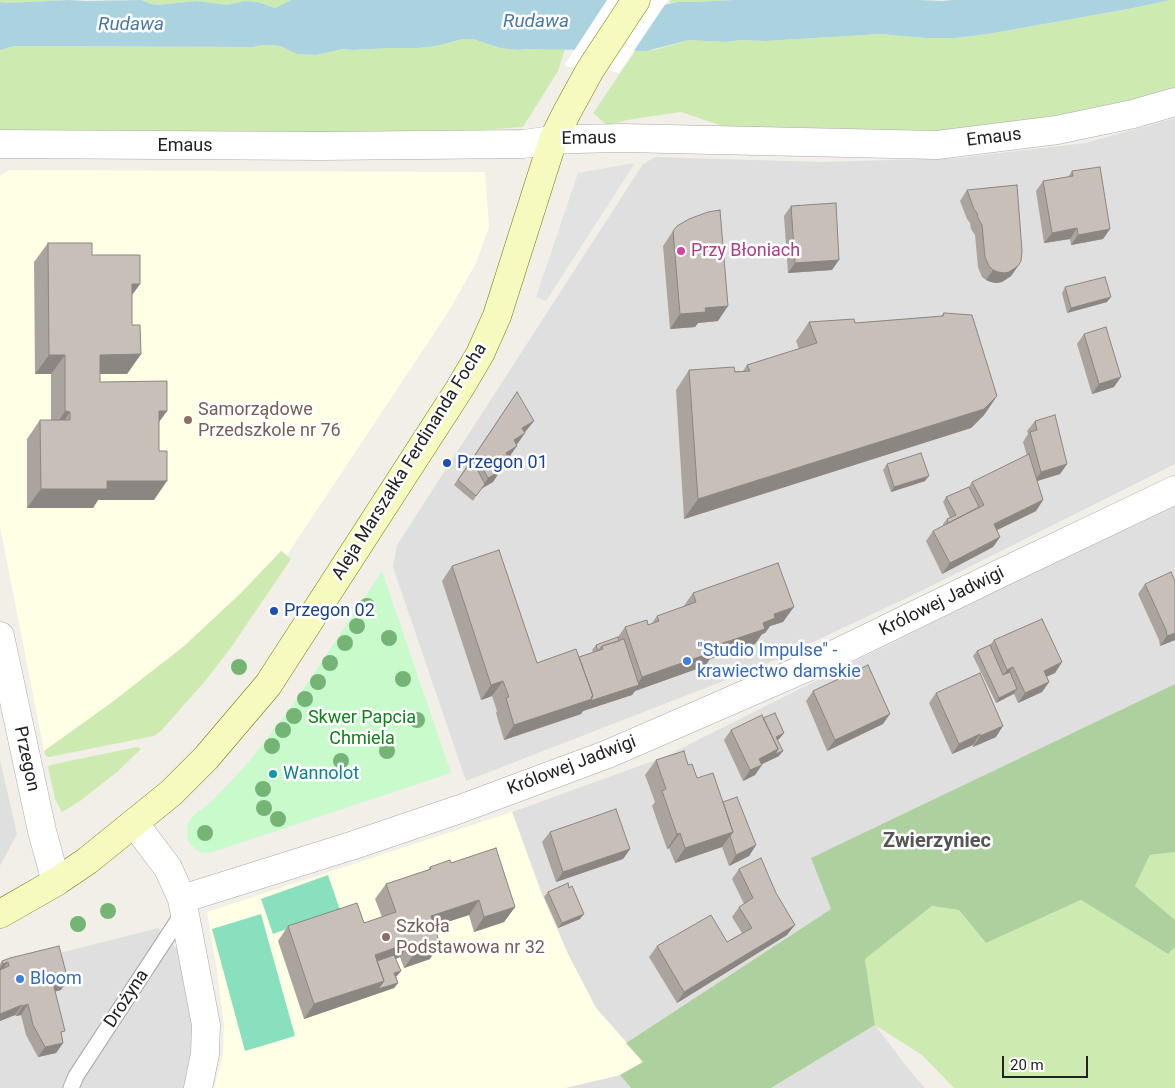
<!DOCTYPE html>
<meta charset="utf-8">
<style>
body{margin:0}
#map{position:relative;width:1175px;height:1088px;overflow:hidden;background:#f2efe9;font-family:Roboto,sans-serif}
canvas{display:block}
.scale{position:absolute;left:1002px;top:1056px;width:86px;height:22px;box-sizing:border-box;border:2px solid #222;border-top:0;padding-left:6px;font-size:15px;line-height:18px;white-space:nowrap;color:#222;-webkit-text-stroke:4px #fff;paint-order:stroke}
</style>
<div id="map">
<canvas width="1175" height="1088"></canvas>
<div class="scale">20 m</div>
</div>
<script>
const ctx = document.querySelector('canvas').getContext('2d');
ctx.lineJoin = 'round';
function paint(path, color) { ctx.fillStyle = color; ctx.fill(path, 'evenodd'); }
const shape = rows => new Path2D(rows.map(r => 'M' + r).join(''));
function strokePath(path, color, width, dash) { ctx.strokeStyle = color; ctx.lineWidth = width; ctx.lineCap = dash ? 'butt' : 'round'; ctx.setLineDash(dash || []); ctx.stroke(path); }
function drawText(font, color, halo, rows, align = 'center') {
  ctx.font = font + ' Roboto,sans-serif'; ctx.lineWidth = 5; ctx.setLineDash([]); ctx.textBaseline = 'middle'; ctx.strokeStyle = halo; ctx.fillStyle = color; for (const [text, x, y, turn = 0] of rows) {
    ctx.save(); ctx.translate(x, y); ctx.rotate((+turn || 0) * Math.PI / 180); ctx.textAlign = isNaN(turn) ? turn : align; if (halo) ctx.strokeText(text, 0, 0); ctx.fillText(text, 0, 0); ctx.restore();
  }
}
const residential = shape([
 [1175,118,1175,464,915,594,762,666,466,781,393,567,397,545,643,164,655,157,822,162,958,158,1085,143],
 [1175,501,1175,684,812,858,831,909,626,1043,596,1008,568,954,541,892,512,812,664,757],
 [0,760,17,834,0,866],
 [158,928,184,957,195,1027,189,1088,0,1088,0,968],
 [875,1025,907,1067,925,1088,771,1088],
 [620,1075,631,1088,565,1088]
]);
const education = shape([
 [9,170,485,172,489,227,476,263,447,314,287,555,281,551,241,593,183,647,111,703,44,751,0,526,0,176],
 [512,812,541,892,568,954,596,1008,644,1062,620,1075,565,1088,214,1088,223,1054,224,1025,216,964,207,912]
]);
const grass = shape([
 [0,0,68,0,7,3,0,2],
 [141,0,291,0,275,8,258,2,245,1,227,5,197,1,157,5,151,4],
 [671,0,829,0,734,0,694,2,678,2,669,3],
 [1171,0,1175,0,1175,89,1114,106,981,130,898,134,740,132,681,112,633,119,607,125,593,113,636,50,654,50,689,40,726,42,741,40,766,41,880,34,925,38,956,38,988,34,1128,9],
 [463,39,473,39,500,48,518,50,528,49,565,49,558,71,523,127,467,131,325,135,0,136,0,50,14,46,253,47,262,45,271,45,280,46,297,54,316,55,343,49,353,50,390,48,418,48,436,46],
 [281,551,291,559,230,649,206,680,161,731,154,736,49,757,46,756,44,751,111,703,183,647,241,593],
 [137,747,141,749,117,772,80,801,62,812,55,799,48,767,50,765],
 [1175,852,1175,920,1135,886,1150,855],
 [1081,900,1168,954,1175,947,1175,1088,954,1088,922,1055,875,1025,865,959,932,906,959,910,986,943]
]);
const forest = shape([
 [1175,684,1175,852,1150,855,1135,886,1175,920,1175,947,1168,954,1081,900,986,943,959,910,932,906,865,959,875,1025,771,1088,631,1088,620,1075,643,1062,626,1043,831,909,811,858]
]);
const park = shape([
 [382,571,451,773,210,853,199,852,193,847,188,841,187,831,188,823,194,815,211,802,235,777,251,759,285,715,311,678]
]);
const pitch = shape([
 [328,875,340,910,273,934,261,899],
 [261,914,295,1036,245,1051,212,929]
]);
const parking = shape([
 [635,163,546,301,536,297,578,173]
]);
const water = shape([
 [68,0,86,1,141,0,151,4,157,5,197,1,227,5,245,1,258,2,275,8,291,0,622,0,664,5,678,2,694,2,734,0,918,0,942,1,954,0,1171,0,1128,9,988,34,956,38,925,38,880,34,766,41,741,40,726,42,689,40,646,51,528,49,518,50,500,48,473,39,463,39,436,46,418,48,390,48,353,50,343,49,316,55,297,54,280,46,271,45,262,45,253,47,14,46,0,50,0,2,7,3]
]);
const pier = shape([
 [607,0,668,0,619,73,610,71,590,70,564,66]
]);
const lane = shape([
 [71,1088,76,1076,184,911]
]);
const street = shape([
 [0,144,321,146,523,144,553,140,575,139,623,138,937,145,1057,130,1133,114,1175,102],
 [0,636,42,831,56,882],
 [134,823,168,868,182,899,206,1025,205,1054,198,1088],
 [182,899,354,845,460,809,608,754,808,667,1003,572,1175,490]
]);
const secondary = shape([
 [0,914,56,882,87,861,171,793,206,758,268,685,460,388,480,354,497,316,553,140,567,112,590,70,636,0]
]);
const trees = [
 [367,606],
 [357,626],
 [389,638],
 [345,643],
 [330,663],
 [239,667],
 [403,679],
 [318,682],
 [305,699],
 [294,716],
 [417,720],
 [283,730],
 [272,746],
 [387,751],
 [341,761],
 [263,789],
 [264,808],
 [278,819],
 [205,833],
 [108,911],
 [78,924]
];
const wall = shape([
 [1072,171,1110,229,1103,239,1071,245,1070,239,1044,243,1036,191,1043,181,1068,177],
 [967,190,1018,266,1011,276,1002,282,996,283,991,282,986,280,982,277,978,267,975,235,971,229,970,223,967,219,960,201],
 [791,206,832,270,788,273,784,216],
 [673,231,718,321,698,323,695,327,670,329,663,246],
 [48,243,92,255,140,284,132,295,132,325,141,354,127,374,100,374,100,382,167,411,159,422,154,500,98,500,93,508,27,508,27,439,40,420,51,420,51,374,35,374,34,262],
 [1065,287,1107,302,1067,313,1062,293],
 [944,313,997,396,984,415,971,428,684,519,676,390,689,370,743,371,747,365,799,349,796,341,809,322,855,323,941,316],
 [1084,334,1114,387,1092,394,1077,344],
 [517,392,526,431,525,432,518,443,516,445,501,469,499,470,500,471,493,482,481,488,473,501,454,485],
 [1035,421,1067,464,1060,474,1037,481,1043,500,1036,511,997,530,1000,537,993,547,942,574,926,541,933,531,943,526,943,524,947,519,950,518,943,502,946,497,969,487,972,482,1027,456,1023,442,1028,434,1027,431],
 [887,464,925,481,891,492,883,470],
 [452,566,537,663,579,657,593,653,592,650,596,645,618,637,625,627,648,625,652,623,657,616,683,607,693,593,783,622,770,626,765,633,762,634,755,644,710,659,705,666,635,691,632,695,583,711,581,714,504,740,496,713,497,711,492,696,481,700,442,581],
 [1145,584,1175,640,1160,646,1159,640,1138,594],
 [994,640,1062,662,1055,673,1046,677,1049,682,1042,692,1018,703,1014,694,996,703,973,656,977,651,990,645],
 [813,691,883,724,827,751,806,701],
 [936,693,996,737,973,747,973,745,952,754,929,703],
 [763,718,780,738,778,740,779,756,762,764,755,775,743,781,724,740,731,730],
 [656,760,688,765,697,778,723,802,756,845,749,856,729,866,722,847,675,863,669,848,667,849,652,806,655,802,645,775],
 [550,832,630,849,623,859,556,882,542,842],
 [451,863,515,907,504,922,474,932,469,915,434,926,430,959,404,968,400,957,396,959,397,976,396,976,398,983,394,988,304,1019,278,941,288,926,364,923,382,917,375,899,386,884,428,870,430,867],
 [739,869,787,935,677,1003,649,957,657,946,727,942,742,933,732,917,739,907,744,904,732,879],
 [548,892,580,919,558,928,544,897],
 [10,958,61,990,55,991,63,1043,56,1053,38,1057,26,1035,21,1015,16,1016,15,1015,0,1021,0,964,2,961]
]);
const shadedWall = shape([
 [1077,228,1070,239,1044,243,1052,233],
 [1110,229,1103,239,1071,245,1078,235],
 [839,260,832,270,788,273,795,263],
 [1018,266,1011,276,1002,282,996,283,991,282,986,280,993,270],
 [132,284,140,284,126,303],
 [1111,297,1107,302,1067,313,1071,308],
 [728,306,718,321,698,323,695,327,670,329,680,314,705,308],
 [141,354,127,374,87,374,100,355],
 [49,355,65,355,51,374,35,374],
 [1121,377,1114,387,1092,394,1099,384],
 [997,396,984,415,971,428,684,519,698,499],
 [65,411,70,412,57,431,52,431],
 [159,411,167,411,153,430],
 [534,421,526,431,515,438,522,428],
 [525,433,518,443,506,451,514,440],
 [517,446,510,456,498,463,506,453],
 [509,459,501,469,490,476,497,465],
 [1067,464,1060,474,1034,482,1041,472],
 [500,471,493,482,481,489,488,478],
 [929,476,925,481,891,492,894,487],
 [107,481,167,481,154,500,98,500,93,508,27,508,41,489],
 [1043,500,1036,511,987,535,994,524],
 [1000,537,993,547,942,574,950,563],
 [794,607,783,622,770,626,765,633,762,634,755,644,710,659,705,666,635,691,632,695,583,711,581,714,504,740,514,725,591,697,636,686,642,677,763,623,774,614],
 [1175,633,1175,640,1160,646,1167,636],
 [1062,662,1055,673,1037,681,1044,671],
 [1013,667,1006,677,1000,680,1007,670],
 [503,681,492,696,481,700,491,685],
 [1049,682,1042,692,1018,703,1025,693],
 [1017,689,1013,694,996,703,999,698],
 [890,714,883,724,827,751,835,740],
 [1003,726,996,737,973,747,980,736],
 [784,733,780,738,773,742,776,737],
 [980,734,973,745,952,754,959,744],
 [778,749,783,751,779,756,752,769,759,759],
 [762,765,755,775,743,781,750,770],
 [733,832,722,847,675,863,685,848],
 [680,833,669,848,667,849,677,834],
 [756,845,749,856,729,866,736,855],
 [630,849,623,859,556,882,563,872],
 [479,900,469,915,420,931,431,916],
 [515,907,504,922,474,932,484,917],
 [584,914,580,919,558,928,562,923],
 [795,925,787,935,677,1003,684,992],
 [411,942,400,957,369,968,375,955],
 [440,944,430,959,404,968,415,953],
 [8,962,0,972,0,968,3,964],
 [401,971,397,976,391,978,394,973],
 [68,980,61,990,46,994,53,983],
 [384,981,398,983,394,988,304,1019,314,1004],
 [28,1004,21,1015,16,1016,23,1006],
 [22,1005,15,1015,0,1021,0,1014],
 [63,1043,56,1053,38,1057,45,1047]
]);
const building = shape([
 [1100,167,1110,229,1078,235,1077,228,1052,233,1043,181,1073,176,1072,171,1100,167],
 [1017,185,1022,251,1021,261,1018,266,1009,272,1004,273,998,272,993,270,989,266,985,257,982,225,978,218,977,213,974,209,967,190,1017,185],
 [836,203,839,260,795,263,791,206,836,203],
 [720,210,728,306,705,308,706,312,680,314,673,231,677,226,689,219,708,212,720,210],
 [48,243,92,243,92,255,140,255,140,284,132,284,132,325,140,325,141,354,100,355,100,382,167,381,167,411,159,411,159,451,167,451,167,481,107,481,107,489,41,489,40,420,70,420,70,412,65,411,65,355,49,355,48,243],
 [1105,277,1111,297,1071,308,1065,287,1105,277],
 [944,313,972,315,997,396,984,409,698,499,689,370,734,367,735,372,750,371,747,365,817,343,809,322,854,319,855,323,943,316,944,313],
 [1106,327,1121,377,1099,384,1084,334,1106,327],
 [517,392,534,421,522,428,525,433,514,440,517,446,506,453,509,459,497,465,500,471,488,478,475,455,517,392],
 [1055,415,1067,464,1041,472,1030,432,1037,430,1035,421,1055,415],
 [921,453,929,476,894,487,887,464,921,453],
 [1029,454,1043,500,994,524,1000,537,950,563,933,531,984,505,972,482,1029,454],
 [472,460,485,484,476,496,458,480,472,460],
 [969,487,979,507,948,523,947,519,956,515,946,497,969,487],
 [499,550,537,663,576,649,593,696,591,697,592,699,514,725,506,698,509,697,503,681,491,685,452,566,499,550],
 [778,563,794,607,774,614,775,618,763,623,765,629,714,646,716,651,642,677,625,627,647,620,648,625,659,621,657,616,696,602,693,593,778,563],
 [1171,572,1175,581,1175,633,1167,636,1166,630,1145,584,1171,572],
 [1042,619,1062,662,1044,671,1049,682,1025,693,1013,667,1007,670,994,640,1042,619],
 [618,637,619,641,602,646,598,651,596,645,618,637],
 [624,639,639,685,590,701,593,696,579,657,603,649,602,646,624,639],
 [990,645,1003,675,1010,672,1017,689,999,698,977,651,990,645],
 [868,665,890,714,835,740,813,691,868,665],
 [980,673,1003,726,980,736,980,734,959,744,936,693,980,673],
 [775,713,784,733,776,737,783,751,775,754,778,749,763,718,775,713],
 [762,715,778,749,759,759,762,765,750,770,731,730,762,715],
 [684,751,688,765,692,764,697,778,713,773,733,832,685,848,680,833,677,834,662,791,666,789,656,760,684,751],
 [737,797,756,845,736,855,730,836,733,832,723,802,737,797],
 [616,809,630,849,563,872,550,832,616,809],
 [496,848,515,907,484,917,479,900,431,916,440,944,415,953,411,942,375,955,384,981,314,1004,288,926,357,903,364,923,396,912,386,884,431,869,430,867,450,860,451,863,496,848],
 [761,858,776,893,795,925,684,992,657,946,711,915,727,942,752,928,739,907,753,898,739,869,761,858],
 [568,883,569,888,572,886,584,914,562,923,548,892,568,883],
 [59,946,68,980,53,983,65,1031,61,1032,63,1043,45,1047,33,1025,28,1004,23,1006,22,1005,0,1014,0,970,9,966,8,962,3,964,2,961,10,958,59,946],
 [394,955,401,971,394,973,398,983,378,989,384,981,377,961,394,955]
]);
const markers = [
 [681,251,5,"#d1479c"],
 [188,420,5,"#8d6e63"],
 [447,463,5,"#1a4fb4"],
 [274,611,5,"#1a4fb4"],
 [687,661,5,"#3f7fe0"],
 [273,774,5,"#0f9aa8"],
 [386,937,5,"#8d6e63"],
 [20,979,5,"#3f7fe0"]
];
const streetNames = [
 ["Emaus",994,138,-7],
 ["Emaus",589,139,-1],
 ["Emaus",185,146],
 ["Aleja Marszałka Ferdinanda Focha",410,462,-58],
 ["Królowej Jadwigi",942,602,-26],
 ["Przegon",26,759,78],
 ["Królowej Jadwigi",572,766,-21],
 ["Drożyna",127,999,-57]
];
const hotelNames = [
 ["Przy Błoniach",691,251]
];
const educationNames = [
 ["Samorządowe",198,410],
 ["Przedszkole nr 76",198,431],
 ["Szkoła",396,927],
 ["Podstawowa nr 32",396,948]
];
const transitNames = [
 ["Przegon 01",457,463],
 ["Przegon 02",284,611]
];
const shopNames = [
 ["\"Studio Impulse\" -",697,651],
 ["krawiectwo damskie",697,672],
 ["Bloom",30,979]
];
const parkNames = [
 ["Skwer Papcia",362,718],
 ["Chmiela",362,739]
];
const cultureNames = [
 ["Wannolot",283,774]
];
const waterNames = [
 ["Rudawa",536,22],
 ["Rudawa",131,25]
];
const quarterNames = [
 ["Zwierzyniec",937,842]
];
paint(residential, '#e0dfdf');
paint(education, '#ffffe5');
paint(grass, '#cdebb0');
paint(forest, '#add19e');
paint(park, '#c8facc');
paint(pitch, '#88e0be');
paint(parking, '#e2e2e2');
paint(water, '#aad3df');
paint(pier, '#fff');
strokePath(lane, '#a9a9a9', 17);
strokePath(street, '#a9a9a9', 29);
strokePath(secondary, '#707d05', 29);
strokePath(lane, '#fff', 15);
strokePath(street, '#fff', 28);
strokePath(secondary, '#f7fabf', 28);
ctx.fillStyle = '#74b475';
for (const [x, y] of trees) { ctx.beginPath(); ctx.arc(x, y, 8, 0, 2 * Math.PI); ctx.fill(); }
paint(wall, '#aba49e');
paint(shadedWall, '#8b8681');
paint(building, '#c7bfb8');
strokePath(building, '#8b8681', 1);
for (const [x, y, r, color] of markers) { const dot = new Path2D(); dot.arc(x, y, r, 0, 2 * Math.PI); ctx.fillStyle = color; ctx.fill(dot); strokePath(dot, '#fff', 2); }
drawText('18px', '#222', '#fff', streetNames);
drawText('18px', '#b23c85', '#fff', hotelNames, 'left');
drawText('18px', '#785e54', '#fff', educationNames, 'left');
drawText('18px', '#164399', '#fff', transitNames, 'left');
drawText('18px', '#366cbe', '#fff', shopNames, 'left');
drawText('18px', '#0c8416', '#fff', parkNames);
drawText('18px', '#0d838f', '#fff', cultureNames, 'left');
drawText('italic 19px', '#4a7aab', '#fff', waterNames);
drawText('bold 20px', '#555', '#fff', quarterNames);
</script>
